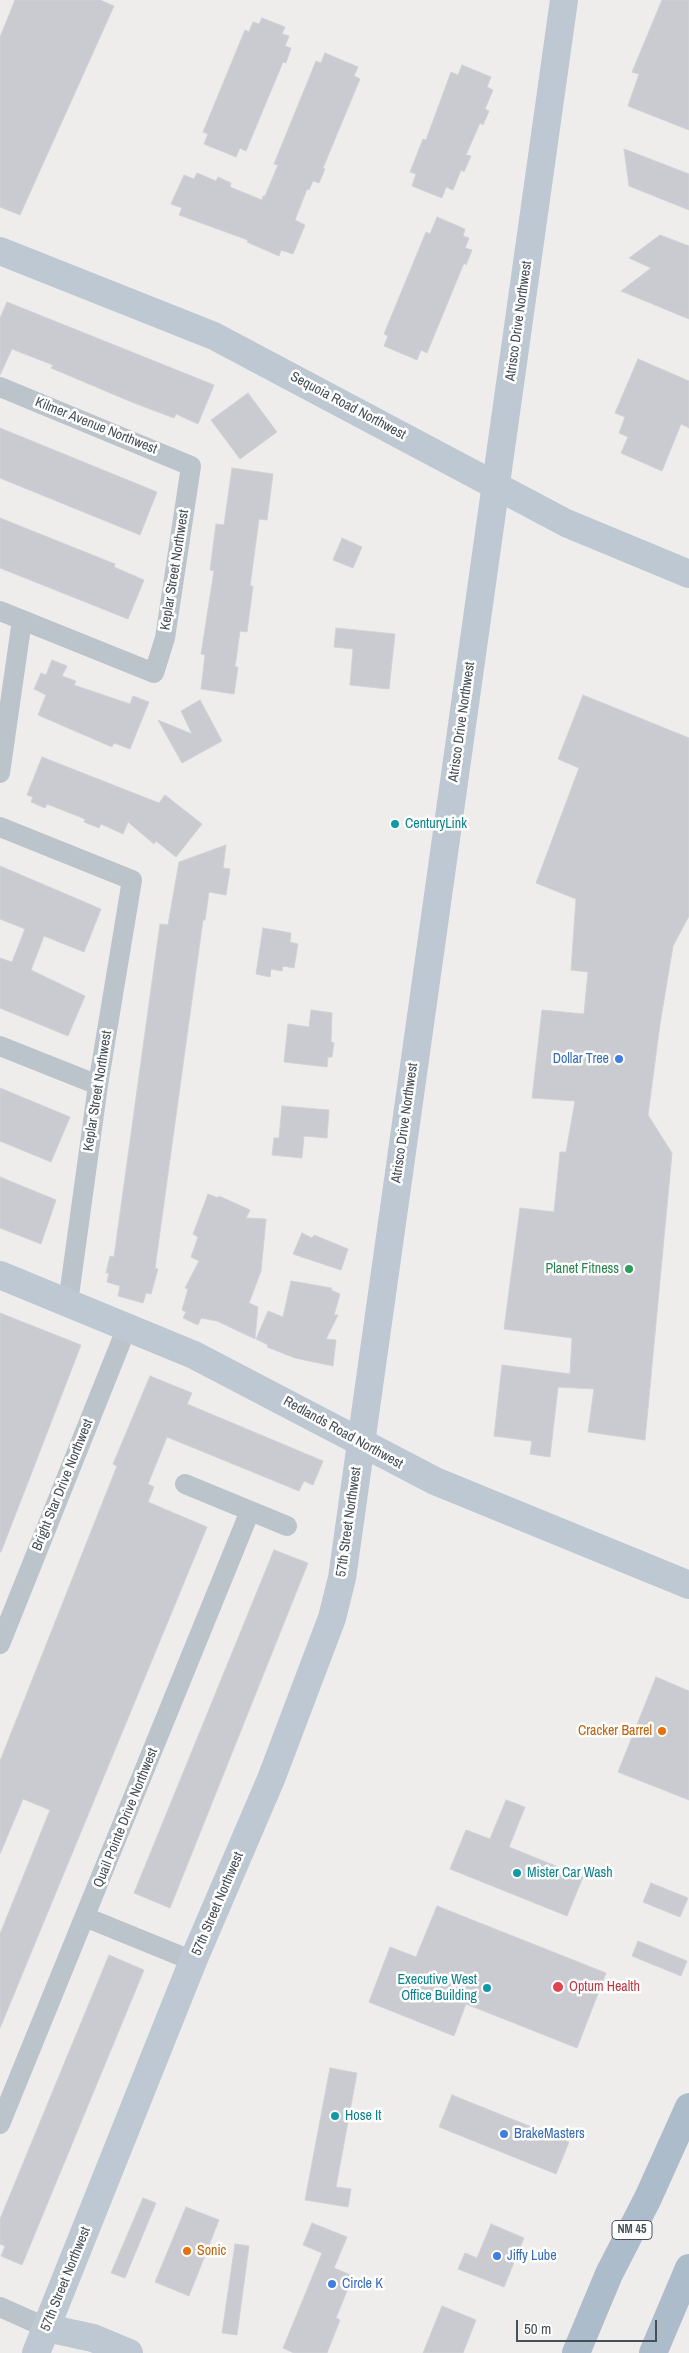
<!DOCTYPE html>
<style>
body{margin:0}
#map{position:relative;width:689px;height:2353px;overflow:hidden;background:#efecec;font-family:"Archivo Narrow",sans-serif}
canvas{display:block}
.scale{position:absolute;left:516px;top:2320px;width:141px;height:22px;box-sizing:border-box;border:2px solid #465058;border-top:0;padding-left:6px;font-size:15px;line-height:18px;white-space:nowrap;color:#465058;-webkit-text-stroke:4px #fff;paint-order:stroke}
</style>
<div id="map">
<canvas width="689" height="2353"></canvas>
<div class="scale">50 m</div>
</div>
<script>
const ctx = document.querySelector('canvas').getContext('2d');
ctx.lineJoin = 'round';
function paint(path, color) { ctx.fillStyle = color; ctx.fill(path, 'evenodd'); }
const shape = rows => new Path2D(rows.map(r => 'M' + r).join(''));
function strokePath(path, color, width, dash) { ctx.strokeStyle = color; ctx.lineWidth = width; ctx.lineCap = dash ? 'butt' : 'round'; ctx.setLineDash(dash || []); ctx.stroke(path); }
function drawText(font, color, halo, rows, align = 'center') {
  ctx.font = font + ' "Archivo Narrow",sans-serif'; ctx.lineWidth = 5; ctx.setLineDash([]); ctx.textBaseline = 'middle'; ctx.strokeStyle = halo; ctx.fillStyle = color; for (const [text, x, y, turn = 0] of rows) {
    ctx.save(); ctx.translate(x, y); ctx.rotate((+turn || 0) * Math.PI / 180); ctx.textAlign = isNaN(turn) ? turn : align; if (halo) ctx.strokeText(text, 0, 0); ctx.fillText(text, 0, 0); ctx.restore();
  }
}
const building = shape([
 [15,0,100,0,114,6,20,215,0,207,0,37,15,0],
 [662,0,689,0,689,130,628,106,639,74,632,72,662,0],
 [262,18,285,27,282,34,289,36,285,46,291,48,286,63,283,62,246,151,240,148,236,157,204,144,208,134,203,132,245,30,249,32,253,22,259,24,262,18],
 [325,53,358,67,354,76,360,79,323,168,325,169,319,183,313,181,309,190,307,189,295,220,305,225,293,254,281,250,279,256,247,242,248,240,179,215,182,208,171,204,184,175,194,179,197,173,216,181,218,177,231,183,230,187,262,200,263,196,265,196,278,165,274,164,316,61,321,63,325,53],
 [462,65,491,77,487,87,493,90,485,109,489,111,483,125,480,123,466,155,471,156,464,172,461,170,453,190,446,187,442,198,412,186,416,174,410,172,423,139,426,140,451,72,458,75,462,65],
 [624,149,689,174,689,210,629,186,624,149],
 [437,217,465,229,463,236,469,238,465,248,472,250,466,265,464,263,427,353,421,350,417,360,384,346,388,336,384,334,426,232,430,234,437,217],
 [660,235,689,246,689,319,621,291,651,268,629,258,660,235],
 [7,302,214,385,198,424,176,414,174,418,134,403,51,368,53,365,12,349,0,375,0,318,7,302],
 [638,359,689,381,689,428,681,424,662,471,621,453,628,437,619,433,625,417,615,413,638,359],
 [248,393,277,432,240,459,211,420,248,393],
 [0,428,157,492,140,535,0,478,0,428],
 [232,468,273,474,267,520,259,519,250,586,253,586,247,632,240,631,235,667,238,667,234,694,201,689,205,655,201,654,214,571,210,570,215,532,216,524,224,525,232,468],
 [0,518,115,564,114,567,144,580,128,619,0,568,0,518],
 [342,538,362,547,353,568,333,560,342,538],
 [336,628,395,634,389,689,350,685,353,649,334,647,336,628],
 [52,660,67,666,62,676,76,681,74,685,130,704,133,696,149,702,130,749,114,743,112,747,38,715,46,695,34,689,41,673,46,675,52,660],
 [583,695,689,738,689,916,673,946,660,1024,648,1115,672,1153,645,1440,588,1432,594,1389,558,1387,550,1457,530,1454,532,1441,494,1436,502,1365,570,1374,572,1338,504,1329,520,1208,554,1212,560,1152,566,1152,575,1101,532,1098,542,1010,584,1014,588,972,571,970,576,899,536,883,579,768,558,759,583,695],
 [200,700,222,741,182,763,158,720,192,734,181,711,200,700],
 [42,757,159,803,165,795,202,824,176,857,156,841,154,844,128,822,123,834,101,824,99,828,84,822,85,819,47,804,45,808,31,802,33,797,27,795,42,757],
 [226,845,223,868,230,869,226,895,209,892,205,920,203,920,155,1268,158,1269,151,1294,146,1293,143,1303,118,1296,120,1286,107,1282,109,1273,106,1273,110,1256,114,1257,160,924,168,925,179,862,226,845],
 [0,866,101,909,84,952,44,936,31,970,85,996,68,1036,0,1008,0,958,12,962,25,929,0,919,0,866],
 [263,928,291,933,290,942,298,944,294,968,283,966,282,971,271,969,270,977,256,974,263,928],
 [311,1010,332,1013,331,1042,334,1043,332,1057,328,1057,327,1067,284,1062,288,1024,309,1027,311,1010],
 [0,1088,70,1117,51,1162,0,1141,0,1088],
 [282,1106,329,1110,327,1138,304,1136,302,1158,272,1155,274,1138,279,1138,282,1106],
 [0,1177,56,1200,41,1244,0,1228,0,1177],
 [208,1194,218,1198,219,1196,250,1210,246,1218,266,1219,261,1271,249,1303,258,1307,255,1339,217,1321,201,1318,198,1325,183,1318,186,1312,182,1310,188,1289,185,1288,199,1261,191,1257,198,1237,193,1234,208,1194],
 [302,1233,312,1238,314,1235,348,1249,341,1270,293,1254,302,1233],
 [291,1281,332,1288,331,1290,340,1294,334,1315,338,1315,326,1339,336,1340,333,1366,295,1358,267,1347,268,1345,256,1339,268,1311,283,1317,291,1281],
 [0,1313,81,1345,1,1552,0,1552,0,1313],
 [150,1376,192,1393,187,1404,323,1461,313,1485,304,1481,299,1491,167,1437,148,1484,154,1487,148,1502,207,1527,0,2028,0,1934,50,1810,23,1799,0,1854,0,1761,117,1466,113,1464,150,1376],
 [274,1550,308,1563,170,1908,134,1893,274,1550],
 [656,1677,689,1691,689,1800,618,1772,656,1677],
 [506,1800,525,1807,509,1847,583,1877,567,1916,450,1869,466,1830,490,1839,506,1800],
 [651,1883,688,1898,680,1917,643,1902,651,1883],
 [437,1906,606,1973,577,2048,466,2004,454,2036,369,2002,390,1947,416,1957,437,1906],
 [638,1941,687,1961,681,1976,632,1956,638,1941],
 [109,1955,144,1970,22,2265,1,2256,5,2246,0,2244,0,2219,109,1955],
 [330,2068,357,2073,336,2187,351,2189,348,2207,305,2200,330,2068],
 [452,2095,569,2142,556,2174,439,2127,452,2095],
 [143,2198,156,2203,125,2278,111,2273,143,2198],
 [186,2207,219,2220,189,2296,155,2282,186,2207],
 [312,2223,347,2237,334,2268,353,2276,336,2318,340,2320,327,2353,294,2353,283,2348,322,2253,303,2245,312,2223],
 [491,2224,524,2238,504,2287,458,2269,465,2253,477,2258,491,2224],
 [235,2244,249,2246,237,2335,222,2333,235,2244],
 [442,2306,476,2320,463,2353,423,2353,442,2306]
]);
const street = shape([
 [0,387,191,466,165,638,154,673,0,611],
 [0,773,22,620],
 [0,827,132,880,98,1085,68,1303],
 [0,1046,98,1085],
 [185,1484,287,1526],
 [0,1644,127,1327],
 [85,1917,193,1961],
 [0,2124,250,1511],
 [0,2307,47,2328]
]);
const secondary = shape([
 [0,251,214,336,566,523,689,574],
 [0,1275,194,1355,435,1481,689,1585],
 [47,2328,93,2338,129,2353],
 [36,2353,193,1961,271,1779,332,1618,342,1578,564,0]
]);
const primary = shape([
 [576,2353,609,2274,648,2198,689,2107],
 [653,2353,689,2268]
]);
const markers = [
 [395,824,5,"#0f9aa8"],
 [619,1059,5,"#3f7fe0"],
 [629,1269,5,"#2e9e5b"],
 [662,1731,5,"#e8710a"],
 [517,1873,5,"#0f9aa8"],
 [558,1987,6,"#e0444e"],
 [487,1988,5,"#0f9aa8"],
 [335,2116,5,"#0f9aa8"],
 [504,2134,5,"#3f7fe0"],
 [187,2251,5,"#e8710a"],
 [497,2256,5,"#3f7fe0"],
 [332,2284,5,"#3f7fe0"]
];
const shields = [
 [632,2230,40]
];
const shieldNames = [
 ["NM 45",632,2230]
];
const streetNames = [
 ["Atrisco Drive Northwest",519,321,-82],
 ["Sequoia Road Northwest",348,406,28],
 ["Kilmer Avenue Northwest",96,426,22],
 ["Keplar Street Northwest",175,570,-81],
 ["Atrisco Drive Northwest",462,722,-82],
 ["Keplar Street Northwest",98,1091,-81],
 ["Atrisco Drive Northwest",405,1123,-82],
 ["Redlands Road Northwest",343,1433,29],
 ["Bright Star Drive Northwest",63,1485,-68],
 ["57th Street Northwest",349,1522,-82],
 ["Quail Pointe Drive Northwest",126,1818,-68],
 ["57th Street Northwest",218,1904,-67],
 ["57th Street Northwest",66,2279,-68]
];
const cultureNames = [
 ["CenturyLink",405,824],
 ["Mister Car Wash",527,1873],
 ["Executive West",477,1980,"right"],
 ["Office Building",477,1996,"right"],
 ["Hose It",345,2116]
];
const shopNames = [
 ["Dollar Tree",609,1059,"right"],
 ["BrakeMasters",514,2134],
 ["Jiffy Lube",507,2256],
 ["Circle K",342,2284]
];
const leisureNames = [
 ["Planet Fitness",619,1269]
];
const foodNames = [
 ["Cracker Barrel",652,1731],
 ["Sonic",197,2251,"left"]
];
const healthNames = [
 ["Optum Health",569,1987]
];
paint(building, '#cacbd1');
strokePath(building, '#d0d2d7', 1);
strokePath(street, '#bbc4cb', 20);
strokePath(secondary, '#bdc8d2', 28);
strokePath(primary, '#adbcca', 28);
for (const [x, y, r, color] of markers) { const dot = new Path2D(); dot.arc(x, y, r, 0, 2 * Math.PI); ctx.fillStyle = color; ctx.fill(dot); strokePath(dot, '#fff', 2); }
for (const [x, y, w] of shields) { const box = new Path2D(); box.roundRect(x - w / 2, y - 9.5, w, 19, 4); ctx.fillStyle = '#fff'; ctx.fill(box); strokePath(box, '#465058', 1); }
drawText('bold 12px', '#465058', null, shieldNames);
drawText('14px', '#465058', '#fff', streetNames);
drawText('14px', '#0d838f', '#fff', cultureNames, 'left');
drawText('14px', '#366cbe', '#fff', shopNames, 'left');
drawText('14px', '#27864d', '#fff', leisureNames, 'right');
drawText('14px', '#c56008', '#fff', foodNames, 'right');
drawText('14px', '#be3a42', '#fff', healthNames, 'left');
</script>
